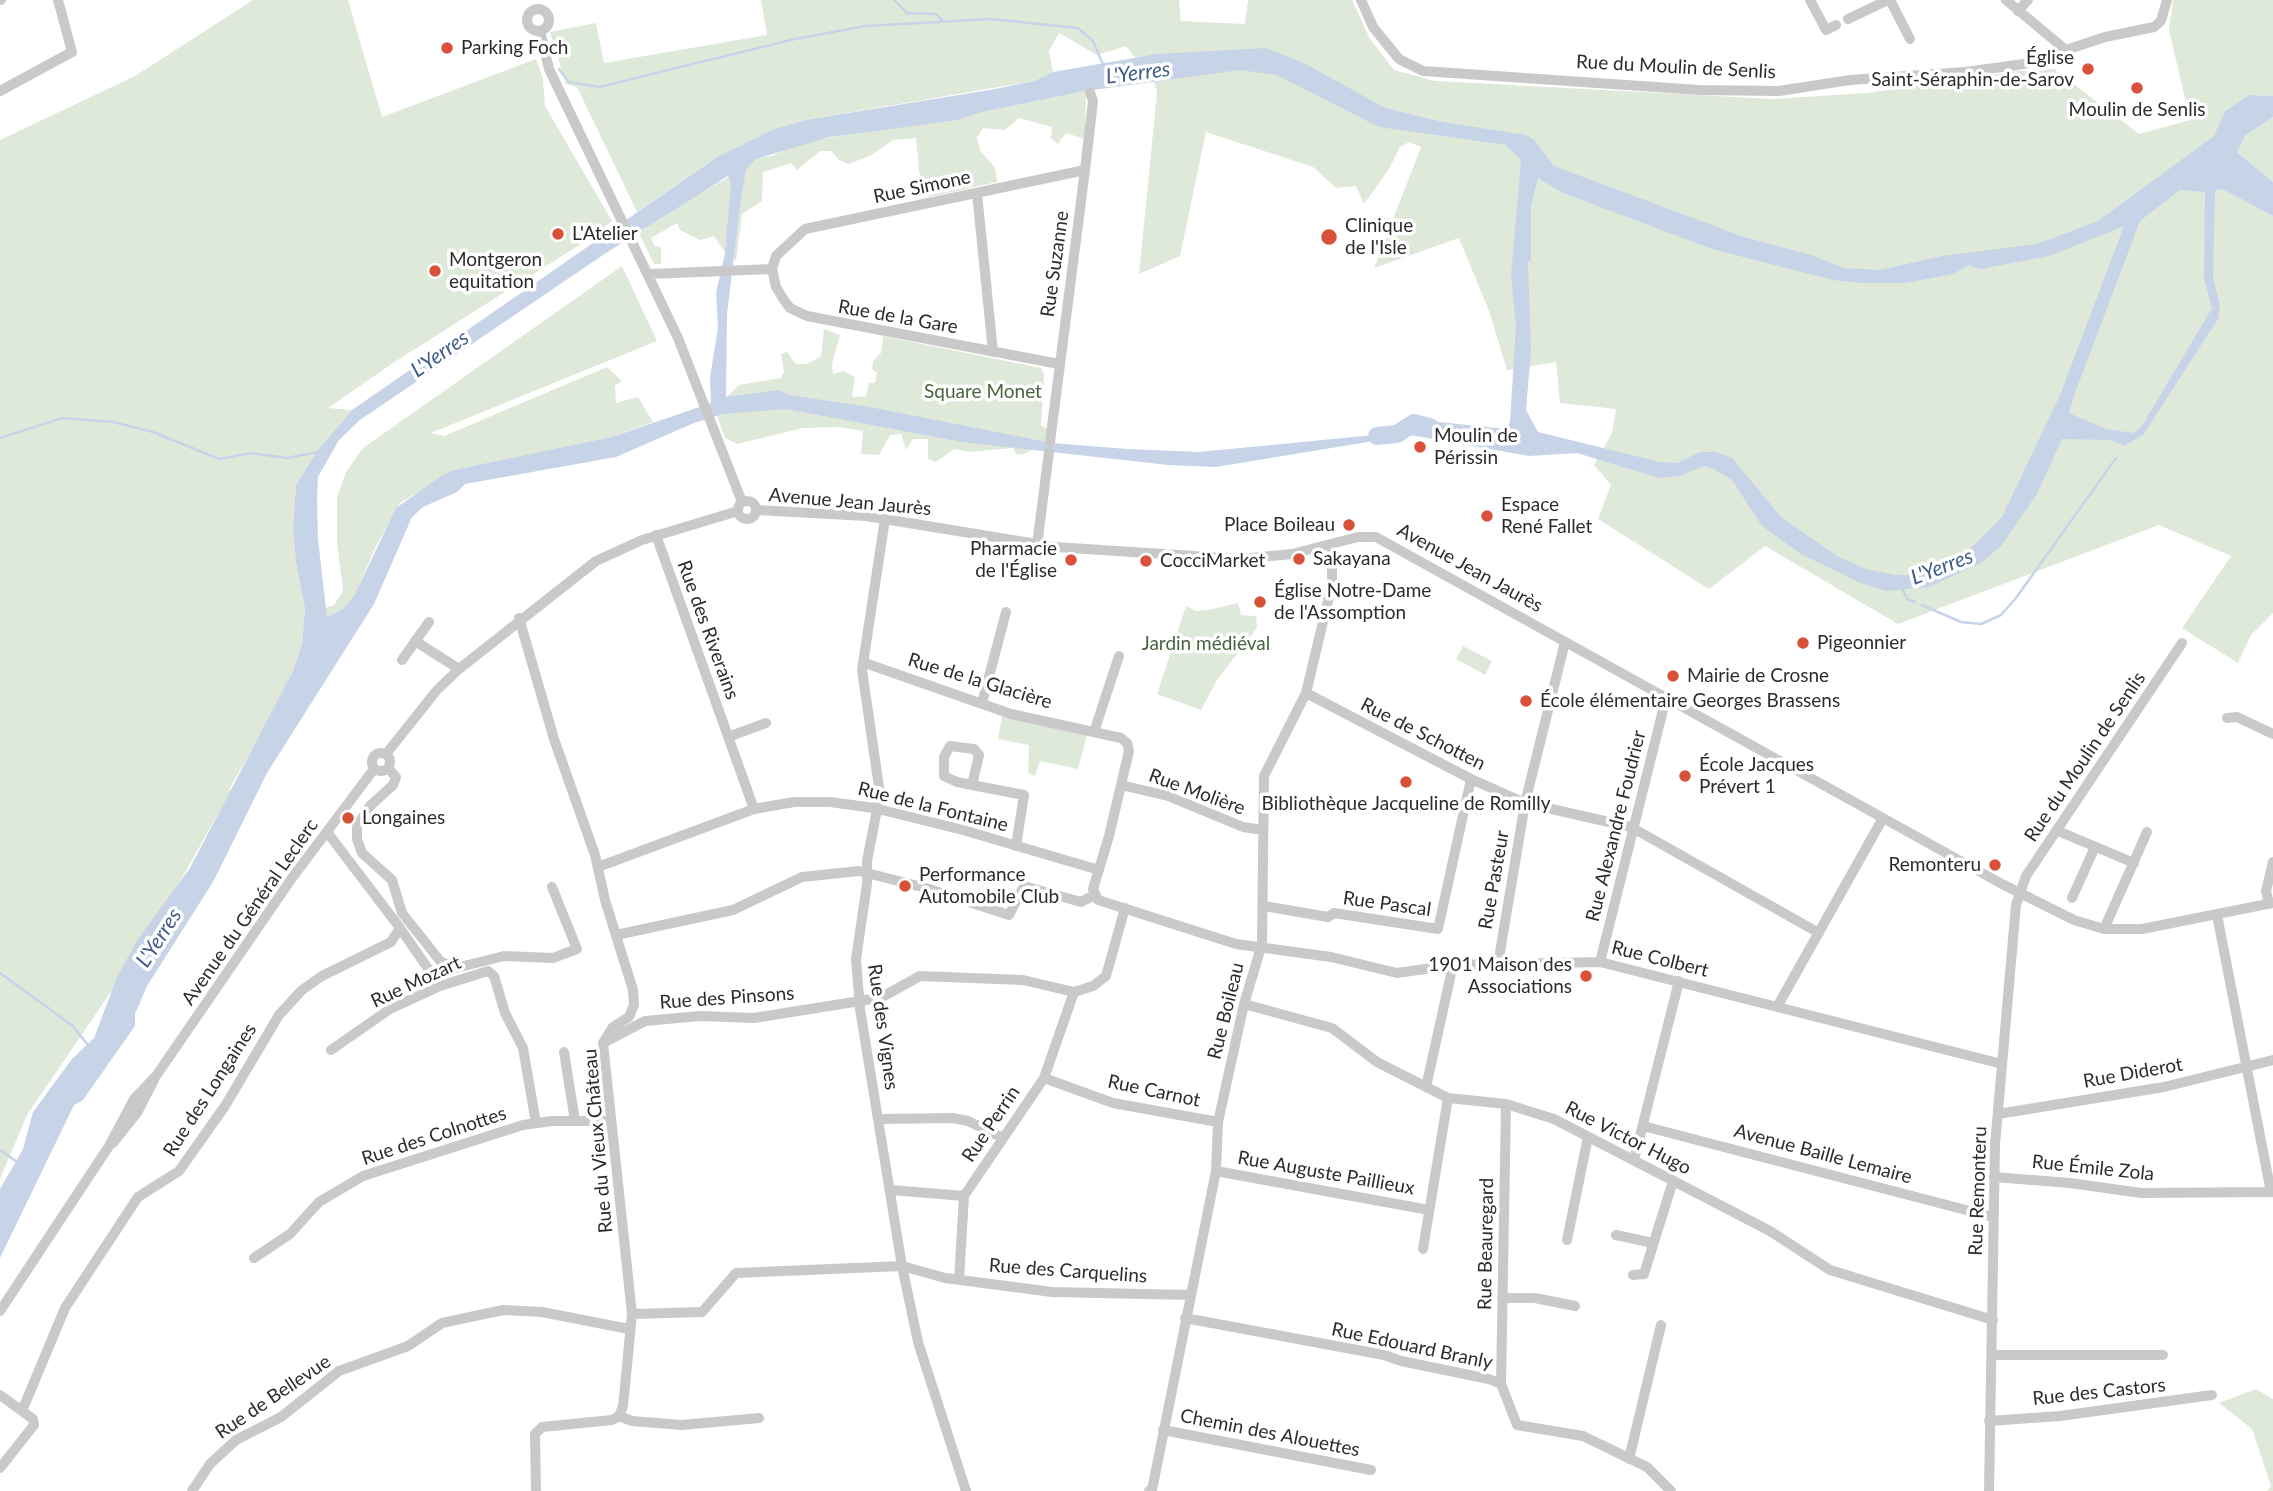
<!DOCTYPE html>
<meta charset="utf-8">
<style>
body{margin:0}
canvas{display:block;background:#fff}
</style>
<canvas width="2273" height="1491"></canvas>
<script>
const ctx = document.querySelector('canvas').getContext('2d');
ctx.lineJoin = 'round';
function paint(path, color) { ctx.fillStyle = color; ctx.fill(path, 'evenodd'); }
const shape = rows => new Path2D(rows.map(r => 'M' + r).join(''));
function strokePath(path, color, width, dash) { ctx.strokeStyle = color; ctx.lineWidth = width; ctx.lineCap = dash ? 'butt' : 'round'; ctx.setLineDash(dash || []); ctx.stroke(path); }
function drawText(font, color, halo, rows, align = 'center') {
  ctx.font = font + ' Lato,sans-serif'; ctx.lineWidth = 7; ctx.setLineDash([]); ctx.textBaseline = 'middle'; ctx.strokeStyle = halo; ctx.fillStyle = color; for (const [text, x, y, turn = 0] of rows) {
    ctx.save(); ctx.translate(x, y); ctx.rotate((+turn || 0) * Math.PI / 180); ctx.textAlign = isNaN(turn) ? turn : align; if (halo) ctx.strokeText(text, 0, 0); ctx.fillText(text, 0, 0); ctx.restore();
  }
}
const green = shape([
 [253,0,348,0,382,117,536,59,543,79,545,106,612,221,587,240,396,361,328,408,352,410,317,451,296,485,293,529,296,563,305,609,302,644,293,671,266,726,228,791,232,789,174,892,123,974,27,1115,0,1179,0,140,135,76],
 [761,0,1179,0,1181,21,1245,24,1248,0,1352,0,1370,39,1394,70,1435,81,1773,99,1867,93,2017,71,2054,69,2139,134,2190,120,2169,30,2173,0,2273,0,2273,96,2249,95,2225,111,2215,191,2222,189,2273,216,2273,613,2251,635,2238,663,2182,628,2231,556,2159,525,1898,624,1765,546,1709,589,1598,519,1611,485,1594,465,1612,433,1616,409,1560,403,1556,362,1507,370,1489,311,1459,238,1374,268,1421,147,1409,142,1400,147,1389,169,1364,204,1356,186,1336,188,1313,167,1206,132,1180,256,1139,274,1157,92,1154,82,1126,46,1097,55,1059,33,1049,51,1053,72,1034,81,806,120,774,129,717,157,637,212,577,87,566,84,550,32,596,23,604,63,767,35],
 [1086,91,1085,139,1066,133,1058,144,1051,138,1052,127,1019,118,1005,130,983,128,977,138,980,150,995,168,997,182,929,197,919,171,916,138,893,140,870,156,848,164,839,160,831,151,820,151,797,170,791,163,763,172,762,201,742,214,736,261,724,251,714,236,700,240,680,230,677,223,651,238,655,246,661,247,661,264,654,264,639,233,687,200,746,168,756,158,772,156,799,144,869,130,958,120,982,112],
 [2273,117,2273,182,2237,152,2245,136],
 [622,266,657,341,431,433,444,436,607,367,622,381,615,386,616,403,638,397,653,422,612,437,579,445,454,470,400,503,375,548,354,597,343,609,327,617,325,608,334,605,343,591,337,542,337,497,346,472,363,448],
 [824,329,840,335,832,364,833,374,844,371,855,377,852,397,866,396,869,383,875,383,877,373,872,369,873,361,881,353,883,336,1041,368,1044,375,1041,425,1050,431,1048,442,1024,454,1016,454,1013,448,970,452,954,449,936,462,928,459,928,439,913,439,906,450,901,434,890,435,879,455,861,454,863,431,838,427,803,428,737,444,725,438,716,413,721,402,739,385,781,378,784,372,781,354,787,352,796,364,807,364,821,356],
 [1238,603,1241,615,1256,616,1257,628,1217,680,1201,710,1157,694,1186,606,1196,611,1208,610],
 [1463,646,1492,661,1485,675,1456,659],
 [1002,716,1087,735,1078,769,1040,761,1035,776,1028,773,1029,745,998,739],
 [2256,1389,2273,1399,2273,1491,2267,1491,2271,1486,2252,1429,2219,1403]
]);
const water = shape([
 [1266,48,1306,64,1385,108,1443,122,1526,135,1534,140,1554,166,1744,237,1811,255,1844,268,1880,270,1942,256,2037,244,2098,221,2214,136,2225,111,2249,95,2273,96,2273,117,2245,136,2237,152,2273,182,2273,216,2222,189,2215,191,2213,278,2220,305,2218,319,2143,435,2124,446,2111,440,2062,439,2037,494,2001,546,1981,563,1929,587,1886,591,1860,583,1801,554,1762,526,1732,480,1712,468,1704,466,1679,476,1659,478,1577,453,1529,456,1410,435,1216,467,1168,465,962,442,786,409,723,414,694,423,616,457,465,484,457,492,423,507,412,517,374,604,267,773,213,882,147,986,135,1014,135,1026,83,1100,74,1105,0,1258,0,1189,23,1149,33,1112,72,1059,94,1038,117,977,138,939,190,868,293,671,302,644,305,609,296,563,293,529,296,485,317,451,352,410,717,157,774,129,806,120,995,89,1034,81,1053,72,1157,54],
 [1240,70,1276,75,1379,127,1506,145,1521,160,1511,275,1516,326,1510,422,1506,429,1420,420,1413,420,1405,432,1199,452,1127,449,1052,443,870,407,789,395,779,390,726,397,727,314,740,206,746,169,756,159,830,137,958,120,982,112,1086,91],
 [728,176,731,183,725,253,716,293,718,327,710,378,711,403,612,437,454,470,441,476,396,508,354,596,343,609,327,617,318,539,317,498,318,477,339,440,360,420,606,253],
 [1538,178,1563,193,1712,249,1833,280,1863,283,1905,283,1954,274,1968,265,1981,269,2049,256,2124,226,2060,395,2002,517,1965,554,1914,575,1895,575,1866,569,1837,556,1781,517,1732,458,1716,452,1700,452,1677,463,1660,462,1538,432,1526,410,1531,351,1528,261,1531,261,1531,205],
 [2180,190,2205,192,2204,279,2212,308,2142,426,2133,433,2106,429,2069,413,2075,393,2140,221]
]);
const stream = shape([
 [894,0,907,13,936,14,942,20],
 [559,69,569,82,599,87,795,39,866,26,991,19,1078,28,1093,41,1104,67],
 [0,438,62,418,113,422,153,432,219,459,251,453,287,458,318,452],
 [1902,588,1907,599,1915,602],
 [1922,605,1961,622,1981,624,2001,615,2016,598,2116,458],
 [0,973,73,1026,90,1048],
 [0,1150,17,1162]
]);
const river = shape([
 [1377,436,1397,434,1414,423,1430,427]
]);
const minor = shape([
 [0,0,1,0],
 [1361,0,1373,27,1399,59,1423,71,1699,90,1779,91,1850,80,1965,72,2024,64,2105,37,2154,27,2161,21,2167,0],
 [1810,0,1826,30,1836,25],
 [1890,0,1910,39],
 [2006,0,2067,51],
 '527 20a11 11 0 1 1 22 0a11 11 0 1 1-22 0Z',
 [2018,11,2028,0],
 [1848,19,1888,0],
 [540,31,549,69,678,338,742,502],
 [0,91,72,52,58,0],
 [977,193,993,352],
 [650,274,772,269],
 [1059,364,807,316,790,308,784,300,776,287,772,269,776,256,805,229,1085,170],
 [1050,442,1085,170,1093,101,1090,92],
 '738 510a9 9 0 1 1 18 0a9 9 0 1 1-18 0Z',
 [757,510,866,516,1055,547,1240,559,1292,554,1358,537,1376,537,2002,884,2074,920,2104,929,2142,929,2273,903],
 [885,519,862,670,880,794,867,861,867,884,856,959,860,1009,902,1266,918,1342,966,1491],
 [656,535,754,809],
 [1037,545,1049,452],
 [519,618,554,739,595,855,605,900,633,990,634,1005,629,1017,613,1027,603,1043,632,1314,623,1406,619,1416,612,1420,542,1427,535,1434,536,1491],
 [415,641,459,669],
 [402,660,429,622],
 [865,663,1011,714,1121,738,1127,743,1129,751,1109,836,1093,889,1098,900,1236,944,1331,957,1397,973,1453,965,1600,962,2002,1064],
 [1306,693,1471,779,1525,803,1631,827,1819,933],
 [982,703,1006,612],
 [2227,718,2237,717,2273,734],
 [1094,732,1119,656],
 [728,737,766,723],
 '372 762a9 9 0 1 1 18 0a9 9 0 1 1-18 0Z',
 [386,754,437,690,459,669,596,561,642,540,738,511],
 [388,768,396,777,393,785,370,806,357,826,357,839,362,853,392,880,402,913,441,962,456,968,504,956,553,958,577,949,552,887],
 [972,785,979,755,974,749,950,746,944,757,944,776,957,782,972,785,1024,795,1016,846],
 [1121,785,1168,796,1243,827,1263,830],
 [2058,831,2134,863],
 [598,867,754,809,794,802,830,802,874,808,963,830,1099,870],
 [2072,898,2095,847],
 [2269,904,2266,891,2273,862],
 [1264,906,1328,917,1334,913,1438,929,1471,779],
 [2217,915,2271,1192],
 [400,928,440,986],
 [2104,929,2147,832],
 [616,935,733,910,802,877,859,871,926,888,1009,915,1024,886,1081,902,1094,895],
 [1600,962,1666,698],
 [1498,964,1525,803,1565,642],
 [1244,1004,1332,1028,1377,1062,1448,1098,1506,1104,1554,1119,1770,1231,1830,1270,1993,1320],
 [1777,1007,1883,818],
 [607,1041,645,1021,700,1016,754,1018,860,1001,882,997,920,976,1023,980,1074,992,1093,986,1106,976,1125,908],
 [331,1050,390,1009,440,986,488,971,494,976,505,1013,523,1048,536,1123],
 [564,1052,575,1121],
 [1044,1078,1113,1103,1218,1122],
 [1426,1087,1453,965],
 [1998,1114,2164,1087,2273,1060],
 [879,1119,953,1118,968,1121,1003,1138],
 [1643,1126,1993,1217],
 [113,1143,137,1113,154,1080],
 [1634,1160,1679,981],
 [1216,1171,1429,1210],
 [1994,1177,2070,1183,2141,1193,2273,1192],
 [891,1190,964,1196],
 [1616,1235,1653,1243],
 [1567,1240,1588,1137],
 [1423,1249,1448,1098],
 [254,1258,290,1234,319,1202,363,1176,523,1125,552,1121,611,1121],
 [1633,1275,1644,1274,1673,1181],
 [959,1280,964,1196,1044,1078,1074,992],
 [1502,1298,1535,1298,1575,1306],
 [0,1311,109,1146,134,1099,156,1076,292,878,374,769],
 [632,1314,702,1312,736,1273,902,1266,945,1278,1052,1292,1191,1295],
 [1185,1318,1384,1355,1401,1361,1489,1379,1501,1384,1517,1425,1583,1436,1647,1467,1671,1491],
 [1992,1355,2163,1355],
 [1501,1384,1506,1104],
 [0,1395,33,1419,34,1425,0,1468],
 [22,1411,65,1308,138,1197,179,1171,225,1106,279,1015,302,990,322,976,391,942,400,928,327,832],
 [619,1416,632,1421,682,1425,759,1418],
 [1989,1421,2060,1416,2212,1395],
 [1163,1430,1371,1470],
 [1629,1459,1661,1325],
 [192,1491,210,1464,236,1440,281,1417,339,1371,408,1346,442,1323,503,1310,542,1312,629,1329],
 [1149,1491,1152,1490,1216,1171,1218,1122,1244,1004,1262,944,1264,776,1306,693,1332,584,1332,544],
 [1989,1491,1995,1145,2016,905,2026,876,2182,643]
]);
const markers = [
 [447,48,7,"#d95138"],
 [2088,69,7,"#d95138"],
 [2137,88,7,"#d95138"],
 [558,234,7,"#d95138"],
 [1329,237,9,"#d95138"],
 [435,271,7,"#d95138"],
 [1420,447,7,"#d95138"],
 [1487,516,7,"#d95138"],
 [1349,525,7,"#d95138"],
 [1299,559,7,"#d95138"],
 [1071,560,7,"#d95138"],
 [1146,561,7,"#d95138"],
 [1260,602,7,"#d95138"],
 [1803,643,7,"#d95138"],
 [1673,676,7,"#d95138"],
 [1526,701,7,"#d95138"],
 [1685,776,7,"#d95138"],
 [1406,782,7,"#d95138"],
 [348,818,7,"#d95138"],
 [1995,865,7,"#d95138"],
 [905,886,7,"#d95138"],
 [1586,976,7,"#d95138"]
];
const poiNames = [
 ["Parking Foch",461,48],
 ["Église",2074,58,"right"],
 ["Saint-Séraphin-de-Sarov",2074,80,"right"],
 ["Moulin de Senlis",2137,110,"center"],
 ["Clinique",1345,226],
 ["de l'Isle",1345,248],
 ["L'Atelier",572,234],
 ["Montgeron",449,260],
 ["equitation",449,282],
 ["Moulin de",1434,436],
 ["Périssin",1434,458],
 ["Espace",1501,505],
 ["René Fallet",1501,527],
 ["Place Boileau",1335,525,"right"],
 ["Pharmacie",1057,549,"right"],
 ["de l'Église",1057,571,"right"],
 ["Sakayana",1313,559],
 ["CocciMarket",1160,561],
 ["Église Notre-Dame",1274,591],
 ["de l'Assomption",1274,613],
 ["Pigeonnier",1817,643],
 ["Mairie de Crosne",1687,676],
 ["École élémentaire Georges Brassens",1540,701],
 ["École Jacques",1699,765],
 ["Prévert 1",1699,787],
 ["Bibliothèque Jacqueline de Romilly",1406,804,"center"],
 ["Longaines",362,818],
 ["Remonteru",1981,865,"right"],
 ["Performance",919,875],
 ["Automobile Club",919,897],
 ["1901 Maison des",1572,965,"right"],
 ["Associations",1572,987,"right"]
];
const streetNames = [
 ["Rue du Moulin de Senlis",1676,67,3],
 ["Rue Simone",922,187,-12],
 ["Rue Suzanne",1055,264,-82],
 ["Rue de la Gare",898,317,10],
 ["Avenue Jean Jaurès",850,502,5],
 ["Avenue Jean Jaurès",1470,568,29],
 ["Rue des Riverains",708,630,70],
 ["Rue de la Glacière",980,681,17],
 ["Rue de Schotten",1423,734,27],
 ["Rue du Moulin de Senlis",2085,757,-56],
 ["Rue Molière",1197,792,20],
 ["Rue de la Fontaine",933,807,14],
 ["Rue Alexandre Foudrier",1616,826,-76],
 ["Rue Pasteur",1494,880,-80],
 ["Rue Pascal",1387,904,8],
 ["Avenue du Général Leclerc",250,912,-55],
 ["Rue Colbert",1660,959,14],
 ["Rue Mozart",416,982,-25],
 ["Rue des Pinsons",727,998,-4],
 ["Rue Boileau",1226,1011,-76],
 ["Rue des Vignes",883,1027,82],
 ["Rue Diderot",2133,1073,-10],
 ["Rue des Longaines",210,1090,-57],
 ["Rue Carnot",1154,1091,12],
 ["Rue Perrin",991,1124,-56],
 ["Rue des Colnottes",434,1136,-18],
 ["Rue Victor Hugo",1628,1138,27],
 ["Rue du Vieux Château",598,1141,-95],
 ["Avenue Baille Lemaire",1823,1154,15],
 ["Rue Émile Zola",2093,1168,6],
 ["Rue Auguste Paillieux",1326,1173,10],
 ["Rue Remonteru",1978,1191,-88],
 ["Rue Beauregard",1486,1244,-89],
 ["Rue des Carquelins",1068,1271,4],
 ["Rue Edouard Branly",1412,1346,12],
 ["Rue des Castors",2099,1392,-6],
 ["Rue de Bellevue",273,1397,-34],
 ["Chemin des Alouettes",1270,1433,11]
];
const parkNames = [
 ["Square Monet",983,392],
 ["Jardin médiéval",1206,644]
];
const waterNames = [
 ["L'Yerres",1138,73,-7],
 ["L'Yerres",440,354,-35],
 ["L'Yerres",1942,567,-21],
 ["L'Yerres",159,938,-57]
];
paint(green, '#dfe9da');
paint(water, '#c7d4e8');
strokePath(stream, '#c7d4e8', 2.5);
strokePath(river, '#c7d4e8', 18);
strokePath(minor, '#c9c9c9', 10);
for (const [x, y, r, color] of markers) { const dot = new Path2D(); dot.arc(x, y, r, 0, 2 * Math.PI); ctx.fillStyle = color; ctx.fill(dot); strokePath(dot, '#fff', 2.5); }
drawText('19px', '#2c2c2c', '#fff', poiNames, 'left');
drawText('19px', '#2c2c2c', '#fff', streetNames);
drawText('19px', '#47653d', '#fff', parkNames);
drawText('italic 21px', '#405c89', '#fff', waterNames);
</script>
